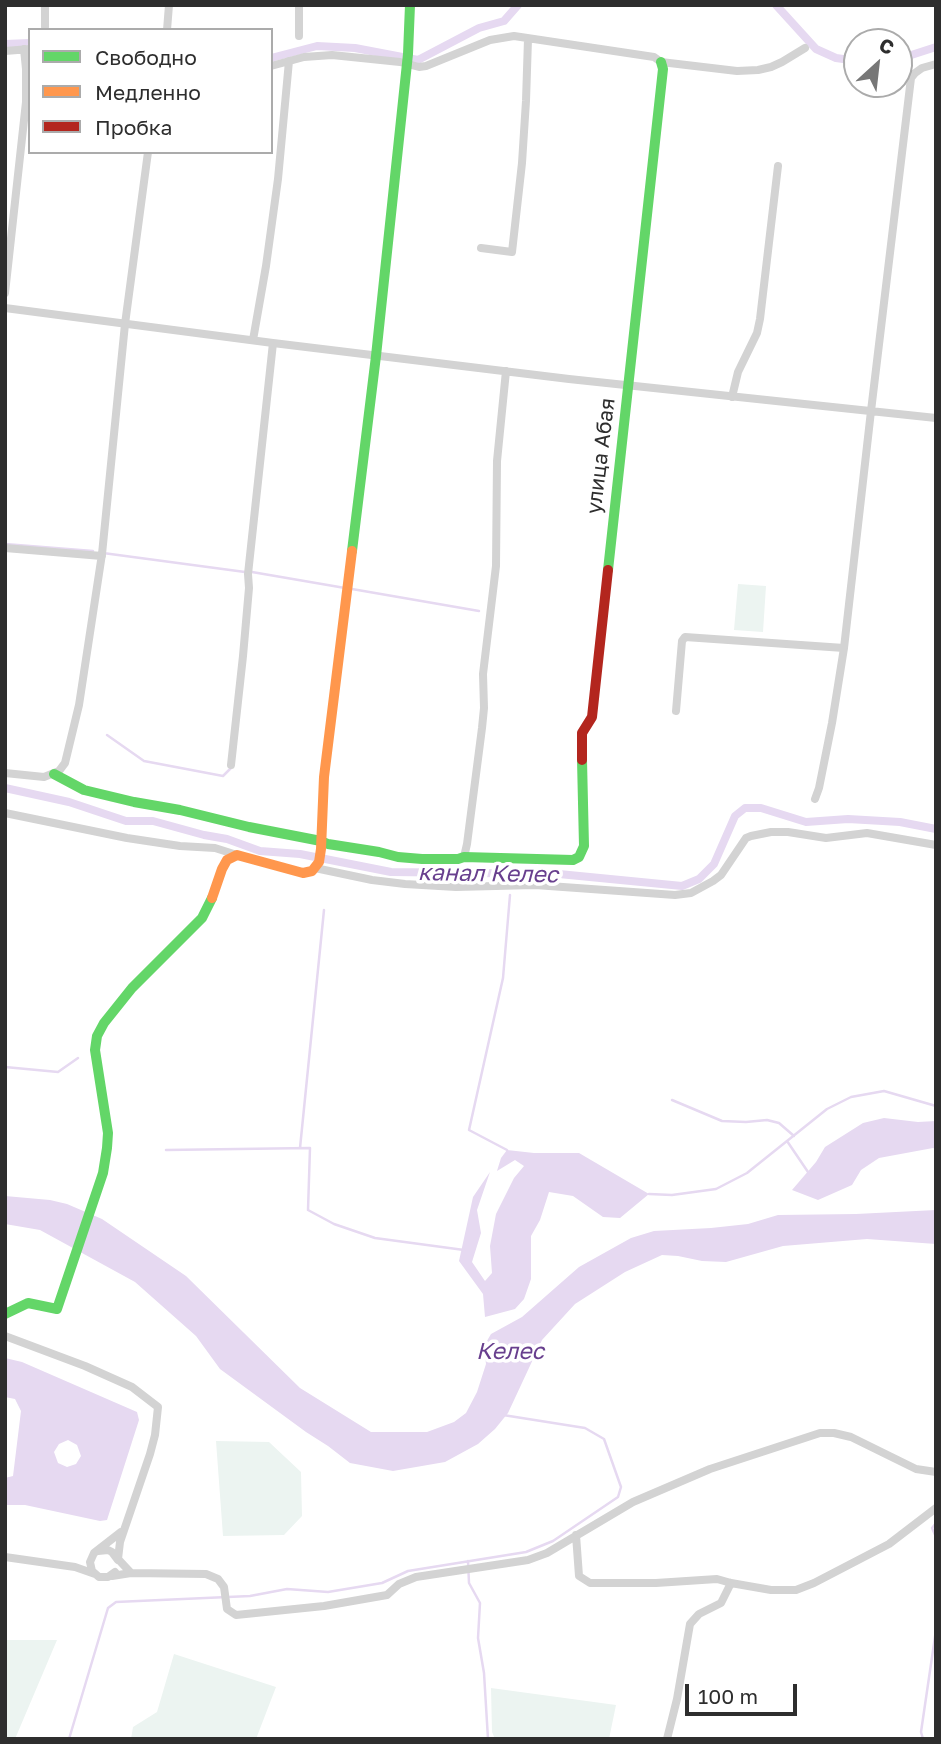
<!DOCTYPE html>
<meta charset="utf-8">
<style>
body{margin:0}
#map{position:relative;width:941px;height:1744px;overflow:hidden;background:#fff;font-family:"Golos Text",sans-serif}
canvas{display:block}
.frame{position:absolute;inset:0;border:7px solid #2e2e2e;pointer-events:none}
.legend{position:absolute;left:28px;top:28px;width:245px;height:126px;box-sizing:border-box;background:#fff;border:2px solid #ababab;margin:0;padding:9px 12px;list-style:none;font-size:21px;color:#2e2e2e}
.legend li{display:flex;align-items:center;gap:14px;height:35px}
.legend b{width:35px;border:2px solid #ababab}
.north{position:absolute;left:843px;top:28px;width:70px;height:70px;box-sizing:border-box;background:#fff;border:2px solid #ababab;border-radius:50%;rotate:27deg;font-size:19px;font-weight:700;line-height:28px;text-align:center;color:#2e2e2e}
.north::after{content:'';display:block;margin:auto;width:24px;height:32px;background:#777;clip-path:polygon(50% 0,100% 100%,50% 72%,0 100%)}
.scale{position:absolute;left:685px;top:1684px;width:112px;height:32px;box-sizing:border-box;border:4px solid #2e2e2e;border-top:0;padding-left:9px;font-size:21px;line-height:24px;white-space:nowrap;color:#2e2e2e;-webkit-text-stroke:5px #fff;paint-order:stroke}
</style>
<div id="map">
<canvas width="941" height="1744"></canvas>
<div class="frame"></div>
<ul class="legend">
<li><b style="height:9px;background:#63d668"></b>Свободно</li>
<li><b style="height:9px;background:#ff974d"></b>Медленно</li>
<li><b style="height:9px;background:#b3261e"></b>Пробка</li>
</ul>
<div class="north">С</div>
<div class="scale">100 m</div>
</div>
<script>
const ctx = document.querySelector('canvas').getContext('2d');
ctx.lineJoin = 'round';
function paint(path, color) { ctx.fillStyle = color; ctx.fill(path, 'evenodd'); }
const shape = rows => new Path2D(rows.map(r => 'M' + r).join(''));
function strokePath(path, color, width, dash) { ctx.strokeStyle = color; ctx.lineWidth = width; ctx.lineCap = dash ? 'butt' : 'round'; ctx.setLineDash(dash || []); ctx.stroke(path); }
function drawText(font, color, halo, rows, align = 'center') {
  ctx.font = font + ' "Golos Text",sans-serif'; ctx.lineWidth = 7; ctx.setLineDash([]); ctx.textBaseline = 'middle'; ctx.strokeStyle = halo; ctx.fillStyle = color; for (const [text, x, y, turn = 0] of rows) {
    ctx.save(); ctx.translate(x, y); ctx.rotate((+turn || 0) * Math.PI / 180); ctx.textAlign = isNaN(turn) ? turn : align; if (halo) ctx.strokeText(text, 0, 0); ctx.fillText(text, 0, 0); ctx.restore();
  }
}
const green = shape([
 [738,584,766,586,763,632,734,630],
 [216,1441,269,1442,301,1472,302,1516,284,1535,223,1536],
 [5,1640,57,1640,15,1739,5,1739],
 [174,1654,276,1687,256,1739,131,1739,133,1727,157,1712],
 [491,1688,616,1705,609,1739,495,1739,492,1732]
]);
const water = shape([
 [884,1118,918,1122,936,1121,936,1149,933,1148,879,1158,861,1170,852,1185,818,1200,792,1190,816,1162,825,1147,863,1123],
 [507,1150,534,1153,579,1153,649,1194,620,1218,603,1217,573,1196,549,1192,540,1220,531,1236,531,1279,524,1299,515,1309,485,1317,483,1294,459,1261,473,1197,490,1172,477,1210,481,1233,472,1262,485,1281,492,1273,490,1246,496,1214,514,1178,524,1166,515,1160,497,1171,501,1158],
 [5,1196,50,1200,67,1204,102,1219,186,1276,300,1388,371,1432,427,1432,454,1422,466,1413,477,1392,486,1364,484,1346,491,1334,522,1317,579,1267,631,1238,654,1231,711,1228,748,1224,778,1215,856,1214,936,1210,936,1244,867,1239,783,1246,726,1262,702,1261,678,1256,662,1255,625,1272,575,1304,542,1340,508,1413,495,1429,478,1444,445,1462,393,1471,350,1463,328,1446,306,1432,220,1369,196,1336,135,1282,40,1230,5,1224],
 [5,1358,22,1362,137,1412,139,1420,107,1520,100,1521,25,1505,5,1505,5,1478,13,1476,21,1411,15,1399,5,1397],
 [68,1440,77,1445,81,1456,76,1464,67,1467,58,1463,54,1452,59,1444]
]);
const stream = shape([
 [5,544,93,551],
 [103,553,245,572],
 [252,572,345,588],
 [352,589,479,611],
 [107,735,144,761,223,776,232,767],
 [5,1067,58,1072,78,1058],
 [672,1100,722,1121,746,1122,767,1120,779,1123,794,1136],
 [787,1141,808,1172],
 [300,1148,324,910],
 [166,1150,310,1148,308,1210,334,1224,375,1238,464,1250],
 [507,1150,469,1130,503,978,510,895],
 [649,1194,672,1195,716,1189,747,1173,827,1109,851,1097,884,1091,936,1106],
 [936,1523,932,1528,936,1537],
 [468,1561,469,1583,480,1603,478,1638,484,1673,488,1739],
 [69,1739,108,1608,116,1602,250,1596,287,1589,328,1592,382,1583,408,1571,526,1552,553,1541,618,1497,621,1487,604,1439,585,1428,503,1415],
 [923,1739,921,1732,936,1630]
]);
const canal = shape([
 [776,5,816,49,836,58,857,61],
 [5,44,30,43],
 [271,58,317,46,355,48,418,60,479,28,504,21,518,5],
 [899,59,936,47],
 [5,788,69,802,126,821,153,821,204,835,227,839,260,851,300,854,391,872,559,874,682,886,699,879,714,864,735,816,745,808,761,808,806,822,848,819,900,822,936,829]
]);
const street = shape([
 [45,5,45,27],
 [167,30,169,5],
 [299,36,299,5],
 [5,51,30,49],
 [271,66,304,57,332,55,400,62,419,67,426,66,490,40,514,36,654,57,661,62,737,71,758,70,771,67,782,62,805,48],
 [481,248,512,252,522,163,526,101,528,39],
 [5,293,26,102,26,69,24,49],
 [5,308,273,343,569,379,936,418],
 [253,340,266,266,278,179,289,61],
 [732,397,738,372,757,333,760,319,778,166],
 [5,548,102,556],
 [676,711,682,641,685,637,844,648],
 [231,765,243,656,249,588,248,574,273,343],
 [5,773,44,777,59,771,65,763,79,705,102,554,125,324,148,152],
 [815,799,819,788,832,723,844,648,871,411,911,78,915,73,922,68,936,64],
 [5,813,127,838,180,846,215,848,237,855],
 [464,857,467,844,482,728,484,708,483,674,496,566,497,461,506,371],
 [315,868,372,880,405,884,456,887,535,885,675,895,691,893,713,881,721,875,746,838,751,836,771,832,788,832,826,838,867,833,936,845],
 [5,1336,85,1366,132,1387,158,1407,155,1435,150,1454,120,1542,118,1559,131,1573],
 [576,1535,579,1576,590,1583,656,1583,717,1579,731,1583,771,1590,796,1590,814,1583,889,1544,936,1508],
 [98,1551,108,1550,112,1552,118,1560],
 [5,1557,75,1567,95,1574],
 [115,1572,108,1577,99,1577,92,1571,90,1562,94,1553,121,1532],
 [112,1576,131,1573,206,1574,218,1579,224,1587,227,1609,236,1615,324,1606,387,1595,399,1584,416,1577,528,1560,547,1553,633,1502,710,1469,820,1433,834,1433,851,1437,916,1469,936,1472],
 [667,1739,677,1699,690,1624,699,1614,721,1603,731,1583]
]);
const fast = shape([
 [352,551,376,356,408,54,410,5],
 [608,570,663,69,661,62],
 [54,774,84,790,134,802,180,810,249,827,321,841,328,844,379,852,398,857,422,859,458,859,464,857,573,860,579,857,584,846,582,760],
 [5,1314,28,1303,57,1309,103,1173,107,1148,108,1133,95,1050,97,1036,104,1023,132,988,202,918,212,898]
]);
const slow = shape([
 [212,898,222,869,227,860,237,855,303,873,312,871,319,862,321,849,324,777,352,551]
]);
const jam = shape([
 [582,760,582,733,592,717,608,570]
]);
const streetNames = [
 ["улица Абая",601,456,-83]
];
const waterNames = [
 ["канал Келес",488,874,1],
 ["Келес",510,1352]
];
paint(green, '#ecf4f1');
paint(water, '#e6d9f1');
strokePath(stream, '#e6d9f1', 2.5);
strokePath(canal, '#e6d9f1', 8);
strokePath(street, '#d3d3d3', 8);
strokePath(fast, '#63d668', 10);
strokePath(slow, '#ff974d', 10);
strokePath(jam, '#b3261e', 10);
drawText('21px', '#2e2e2e', '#fff', streetNames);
drawText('italic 23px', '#683f8e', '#fff', waterNames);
</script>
